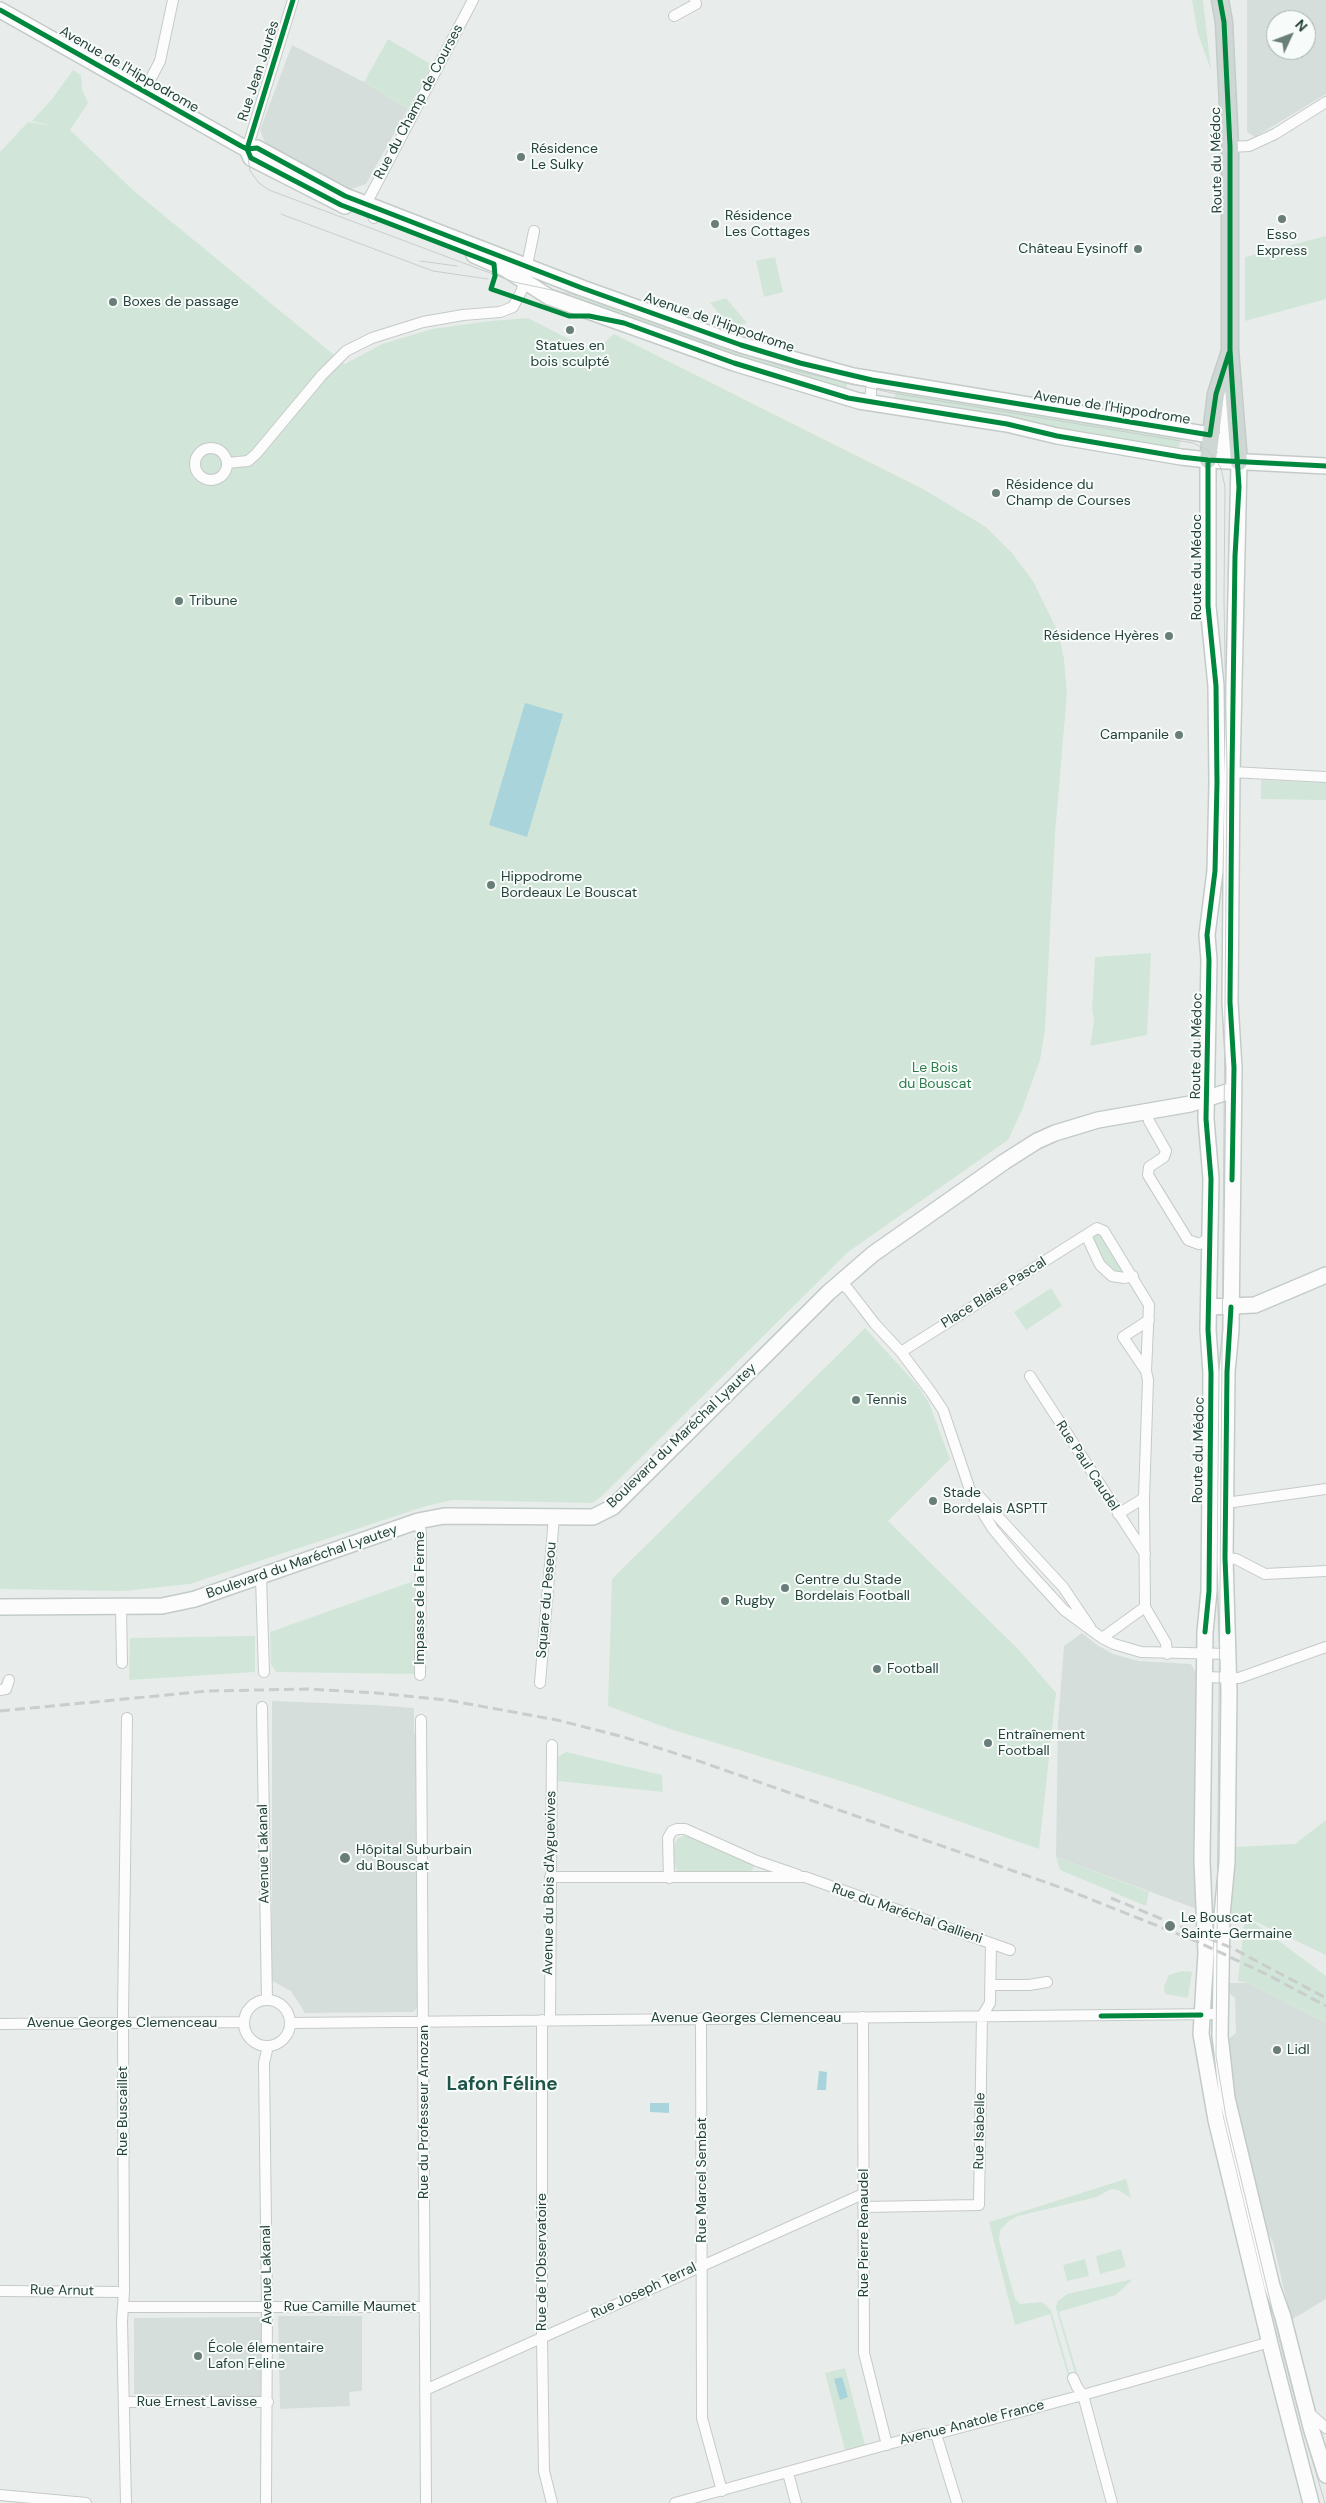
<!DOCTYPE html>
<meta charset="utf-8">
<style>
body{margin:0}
#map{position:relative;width:1326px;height:2503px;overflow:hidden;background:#e8edeb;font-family:"DM Sans",sans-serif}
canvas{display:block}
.north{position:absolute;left:1266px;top:10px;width:50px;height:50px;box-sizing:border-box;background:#f7fbf9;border:1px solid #a3b1ad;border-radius:50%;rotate:47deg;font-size:14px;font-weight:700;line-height:20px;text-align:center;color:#24423a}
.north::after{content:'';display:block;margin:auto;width:18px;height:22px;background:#697e78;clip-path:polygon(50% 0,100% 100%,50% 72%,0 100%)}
</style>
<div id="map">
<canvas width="1326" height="2503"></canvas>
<div class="north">N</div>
</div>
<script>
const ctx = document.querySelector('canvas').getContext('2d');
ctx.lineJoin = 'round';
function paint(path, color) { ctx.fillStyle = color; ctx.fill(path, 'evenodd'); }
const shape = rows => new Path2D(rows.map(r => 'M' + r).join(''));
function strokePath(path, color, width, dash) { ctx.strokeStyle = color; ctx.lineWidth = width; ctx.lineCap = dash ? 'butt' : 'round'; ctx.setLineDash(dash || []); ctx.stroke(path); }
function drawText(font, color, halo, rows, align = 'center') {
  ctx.font = font + ' "DM Sans",sans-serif'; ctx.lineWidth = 4; ctx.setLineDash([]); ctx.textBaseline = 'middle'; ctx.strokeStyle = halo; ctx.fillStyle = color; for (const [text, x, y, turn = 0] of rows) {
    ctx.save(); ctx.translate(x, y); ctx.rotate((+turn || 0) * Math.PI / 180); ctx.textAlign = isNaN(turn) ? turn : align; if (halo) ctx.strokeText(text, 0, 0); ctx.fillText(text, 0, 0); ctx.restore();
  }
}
const built = shape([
 [1247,0,1326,0,1326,94,1255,137,1247,132],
 [1276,20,1306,20,1306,50,1276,50],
 [292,45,364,82,408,109,366,184,351,189,265,143,260,130],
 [1082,1633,1097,1645,1113,1654,1139,1661,1191,1664,1196,1673,1197,1909,1056,1857,1058,1722,1064,1646],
 [272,1701,376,1705,414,1708,414,1732,417,1736,418,2007,413,2012,305,2013,291,1991,272,1981],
 [1227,1983,1248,1983,1326,2023,1326,2299,1291,2320,1273,2242,1266,2229,1234,2101,1227,2040,1236,2033,1235,1998,1227,1991],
 [278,2316,362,2316,362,2391,349,2392,350,2406,280,2409],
 [263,2317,263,2397,134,2394,134,2318]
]);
const green = shape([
 [1192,0,1203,0,1211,70,1198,34],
 [388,39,432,65,408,109,364,82],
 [73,70,81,75,82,89,88,103,70,130,134,191,345,364,382,344,432,329,490,321,528,318,594,352,614,334,923,489,986,527,1012,553,1033,581,1058,632,1064,659,1067,693,1055,834,1045,1029,1040,1060,1022,1110,1008,1140,848,1252,601,1497,592,1503,452,1500,423,1507,190,1584,123,1591,0,1589,0,152,28,122,53,126,32,121,52,99],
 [1326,236,1326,299,1245,321,1245,257],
 [775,257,783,292,764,297,756,261],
 [574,292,761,358,848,382,845,392,807,382,572,301],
 [726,298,747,323,731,328,710,303],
 [896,391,1088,423,1181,437,1179,448,893,402],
 [1261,780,1326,783,1326,800,1261,799],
 [1151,953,1147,1035,1090,1046,1094,1021,1092,1008,1095,957],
 [1099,1233,1123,1270,1119,1274,1104,1263,1092,1238,1092,1235],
 [1051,1288,1062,1306,1026,1330,1014,1312],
 [865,1328,917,1385,929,1403,950,1459,888,1521,1019,1650,1056,1693,1039,1849,857,1786,670,1729,608,1706,612,1579],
 [414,1581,414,1674,276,1672,271,1664,270,1632],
 [255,1636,255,1672,129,1680,130,1638],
 [566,1752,662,1775,663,1792,558,1781,558,1757],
 [1326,1820,1326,1955,1248,1918,1326,1976,1326,2023,1248,1983,1238,1981,1245,1916,1228,1915,1233,1887,1233,1847,1295,1844],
 [683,1836,690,1836,754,1865,753,1869,750,1872,678,1872,674,1864,674,1845,677,1839],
 [1056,1857,1149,1892,1146,1906,1060,1870],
 [1182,1971,1192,1972,1188,1998,1165,1994,1164,1986,1169,1975],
 [1126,2179,1131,2198,1118,2190,1111,2189,1097,2197,1018,2216,1009,2221,1000,2230,999,2240,1015,2299,1020,2304,1042,2302,1051,2310,1071,2379,1069,2379,1050,2314,1015,2325,989,2222],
 [1121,2249,1126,2267,1100,2274,1096,2256],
 [1085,2259,1089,2276,1067,2281,1063,2265],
 [1133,2279,1116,2295,1059,2312,1078,2376,1076,2377,1056,2308,1057,2302,1067,2294],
 [845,2368,865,2445,845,2450,825,2373]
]);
const water = shape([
 [525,703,563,714,527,837,489,825],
 [819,2071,827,2072,826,2090,817,2090],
 [650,2103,669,2103,669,2113,650,2112],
 [842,2377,848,2397,840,2400,834,2379]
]);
const street = shape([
 [674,16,696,4,695,0],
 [144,92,160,61,173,0],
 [1230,147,1249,146,1275,134,1326,102],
 [247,149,293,0],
 [366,204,473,0],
 [366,204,374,218],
 [1221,384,1225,434,1233,452],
 [870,403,872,380],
 '195 464a16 16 0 1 1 32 0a16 16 0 1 1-32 0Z',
 [227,463,248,461,256,454,322,375,346,351,372,338,423,322,463,315,500,312,513,307,522,290,534,231],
 [1232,772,1326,777],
 [1147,1112,1149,1121,1166,1151,1164,1157,1149,1167,1148,1175,1188,1240,1199,1244,1210,1238],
 [1086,1235,1100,1265,1112,1276,1124,1278,1133,1276],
 [840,1283,848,1289,875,1324,901,1352,931,1392,943,1410,970,1490,978,1505,993,1529,1022,1564,1064,1610,1102,1638,1114,1644,1141,1652,1229,1654],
 [901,1352,1097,1228,1104,1231,1149,1305,1146,1371,1148,1380,1144,1498,1145,1607,1166,1643,1167,1654],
 [1146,1371,1123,1337,1149,1320],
 [1030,1376,1145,1554],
 [977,1494,1063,1587,1090,1627],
 [1226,1503,1326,1489],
 [1118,1514,1144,1498],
 [418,1521,421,1532,420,1675],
 [1225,1558,1236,1559,1265,1574,1326,1571],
 [261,1577,264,1672],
 [121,1607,122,1663],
 [1102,1638,1145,1607],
 [1204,1677,1239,1678,1326,1647],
 [540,1683,554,1517],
 [0,1690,6,1689,9,1680],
 [262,1707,267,2000],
 [421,1720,426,2503],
 [550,1877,805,1877,1010,1950],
 [669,1878,668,1838,672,1831,677,1829,685,1829,757,1861,798,1875],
 [990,1985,1029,1985,1047,1982],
 '244 2023a23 23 0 1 1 46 0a23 23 0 1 1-46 0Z',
 [863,2017,864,2353,887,2445],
 [701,2018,702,2418,722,2491],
 [542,2020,542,2338,544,2471,552,2503],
 [550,2020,552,1745],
 [290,2023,1221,2014],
 [0,2024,244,2022],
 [863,2207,979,2205,982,2016,990,2003,991,1943],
 [0,2291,124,2292],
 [124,2307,425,2307],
 [1073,2378,1077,2387,1083,2395,1112,2503],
 [425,2390,863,2194],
 [125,2402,268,2402],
 [1308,2412,1326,2428],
 [936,2434,957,2503],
 [788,2473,796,2503],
 [0,2495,86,2503],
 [126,2503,122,2321,124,2292,123,2016,127,1718],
 [266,2503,267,2307,264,2063,268,2046],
 [675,2503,925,2434,936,2434,1083,2395,1270,2342]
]);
const secondary = shape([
 [0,10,241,146,247,149,257,148,345,196,582,288,741,345,853,376,1210,435,1239,462],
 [247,149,251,158,345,206],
 [474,255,504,268,549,297,734,363,859,401,1007,424,1057,436,1181,457,1208,460,1326,466],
 [1208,460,1208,606,1216,686,1217,783,1215,871,1207,935,1209,960,1206,1119,1211,1179,1208,1330,1211,1373,1209,1591,1205,1632,1202,1861,1206,1953,1201,2034,1216,2120,1273,2356,1311,2503],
 [1239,462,1232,772,1230,1002,1234,1068,1231,1330,1227,1372,1225,1558,1229,1692,1227,1862,1222,1915,1220,2035,1227,2098,1272,2286,1283,2317,1312,2431,1326,2475],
 [1209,1307,1255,1305,1326,1275],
 [0,1607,162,1606,195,1599,418,1521,444,1516,593,1517,613,1507,828,1293,873,1254,1004,1162,1037,1141,1055,1133,1098,1120,1190,1104,1233,1090]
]);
const primary = shape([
 [1220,0,1224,22,1230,147,1230,350,1239,462],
 [1208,460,1216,394,1229,354]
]);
const tram = shape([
 [293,0,247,149,250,171,259,183,269,190,514,282,580,296,706,342,797,371,892,393,1193,443,1209,451,1221,468,1225,487,1224,601,1227,772,1216,2056,1226,2117,1283,2354,1304,2433,1325,2503],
 [281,214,433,271,488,279],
 [420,261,457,266]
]);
const rail = shape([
 [0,1711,208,1691,308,1689,377,1693,447,1700,557,1720,620,1736,690,1758,1065,1889,1198,1942,1268,1975,1326,2006],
 [1111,1898,1232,1948,1326,1998]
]);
const cycleway = shape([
 [1220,0,1224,22,1230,147,1230,350,1239,487,1235,556,1232,772,1230,1002,1234,1068,1232,1180],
 [0,10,241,146,247,149,257,148,345,196,582,288,741,345,800,363,872,380,1210,435],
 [247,149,251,158,341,205,494,264,495,276,491,289,569,316,589,316,624,323,734,363,848,398,1007,424,1057,436,1181,457,1208,460,1326,466],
 [247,149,293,0],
 [1210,435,1216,394,1229,353],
 [1205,1632,1209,1591,1211,1373,1208,1330,1211,1179,1206,1119,1209,960,1207,935,1215,871,1217,783,1216,686,1208,606,1208,460],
 [1228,1632,1225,1558,1227,1372,1231,1307],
 [1101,2016,1201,2015]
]);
const markers = [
 [521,157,5,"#697e78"],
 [1282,219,5,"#697e78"],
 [715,224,5,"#697e78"],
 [1138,249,5,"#697e78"],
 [113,302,5,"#697e78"],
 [570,330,5,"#697e78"],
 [996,493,5,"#697e78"],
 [179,601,5,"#697e78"],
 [1169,636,5,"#697e78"],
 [1179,735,5,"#697e78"],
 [491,885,5,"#697e78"],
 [856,1400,5,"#697e78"],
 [933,1501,5,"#697e78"],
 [785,1588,5,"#697e78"],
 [725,1601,5,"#697e78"],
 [877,1669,5,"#697e78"],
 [988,1743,5,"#697e78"],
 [345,1858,6,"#697e78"],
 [1170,1926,6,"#697e78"],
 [1277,2050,5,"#697e78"],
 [198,2356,5,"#697e78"]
];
const streetNames = [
 ["Avenue de l'Hippodrome",129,70,30],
 ["Rue Jean Jaurès",259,71,-72],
 ["Rue du Champ de Courses",419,102,-62],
 ["Route du Médoc",1217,160,-91],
 ["Avenue de l'Hippodrome",719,323,19],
 ["Avenue de l'Hippodrome",1112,408,9],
 ["Route du Médoc",1197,567,-90],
 ["Route du Médoc",1197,1046,-89],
 ["Place Blaise Pascal",994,1293,-32],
 ["Boulevard du Maréchal Lyautey",682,1436,-44],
 ["Route du Médoc",1199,1450,-89],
 ["Rue Paul Caudel",1087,1466,57],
 ["Boulevard du Maréchal Lyautey",302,1562,-19],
 ["Impasse de la Ferme",420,1598,-90],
 ["Square du Peseou",547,1600,-85],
 ["Avenue Lakanal",264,1854,-91],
 ["Avenue du Bois d'Ayguevives",550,1883,-89],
 ["Rue du Maréchal Gallieni",907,1914,19],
 ["Avenue Georges Clemenceau",746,2018],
 ["Avenue Georges Clemenceau",122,2023],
 ["Rue Buscaillet",123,2111,-90],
 ["Rue du Professeur Arnozan",424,2112,-90],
 ["Rue Isabelle",980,2131,-89],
 ["Rue Marcel Sembat",702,2180,-90],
 ["Rue Pierre Renaudel",864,2233,-90],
 ["Rue de l'Observatoire",542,2262,-90],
 ["Avenue Lakanal",267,2275,-91],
 ["Rue Arnut",62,2291,1],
 ["Rue Joseph Terral",644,2291,-25],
 ["Rue Camille Maumet",350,2307],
 ["Rue Ernest Lavisse",197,2402],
 ["Avenue Anatole France",972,2423,-14]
];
const poiNames = [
 ["Résidence",531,149],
 ["Le Sulky",531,165],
 ["Résidence",725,216],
 ["Les Cottages",725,232],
 ["Esso",1282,235,"center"],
 ["Express",1282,251,"center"],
 ["Château Eysinoff",1128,249,"right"],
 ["Boxes de passage",123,302],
 ["Statues en",570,346,"center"],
 ["bois sculpté",570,362,"center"],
 ["Résidence du",1006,485],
 ["Champ de Courses",1006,501],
 ["Tribune",189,601],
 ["Résidence Hyères",1159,636,"right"],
 ["Campanile",1169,735,"right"],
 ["Hippodrome",501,877],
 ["Bordeaux Le Bouscat",501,893],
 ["Tennis",866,1400],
 ["Stade",943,1493],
 ["Bordelais ASPTT",943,1509],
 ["Centre du Stade",795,1580],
 ["Bordelais Football",795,1596],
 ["Rugby",735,1601],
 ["Football",887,1669],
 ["Entraînement",998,1735],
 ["Football",998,1751],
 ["Hôpital Suburbain",356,1850],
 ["du Bouscat",356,1866],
 ["Le Bouscat",1181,1918],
 ["Sainte-Germaine",1181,1934],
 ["Lidl",1287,2050],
 ["École élementaire",208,2348],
 ["Lafon Feline",208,2364]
];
const parkNames = [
 ["Le Bois",935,1068],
 ["du Bouscat",935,1084]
];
const districtNames = [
 ["Lafon Féline",502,2085]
];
paint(built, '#d6dedb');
paint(green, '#d1e6d8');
paint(water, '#a9d4db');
strokePath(street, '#c5cac8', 12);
strokePath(secondary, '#c3cbc8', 18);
strokePath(primary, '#c3ccc9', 19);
strokePath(street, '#fcfcfc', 10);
strokePath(secondary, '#fcfcfc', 15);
strokePath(primary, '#cfd7d5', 16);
strokePath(tram, '#c9cdcc', 1);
strokePath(rail, '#c9cdcc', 3, [10, 5]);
strokePath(cycleway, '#00873e', 5);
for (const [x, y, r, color] of markers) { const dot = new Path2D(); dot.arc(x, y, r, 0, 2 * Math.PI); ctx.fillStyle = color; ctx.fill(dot); strokePath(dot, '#f7fbf9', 2); }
drawText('14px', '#24423a', '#f7fbf9', streetNames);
drawText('14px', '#24423a', '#f7fbf9', poiNames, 'left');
drawText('14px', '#2d7a4b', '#f7fbf9', parkNames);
drawText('bold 19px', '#1f5548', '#f7fbf9', districtNames);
</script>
